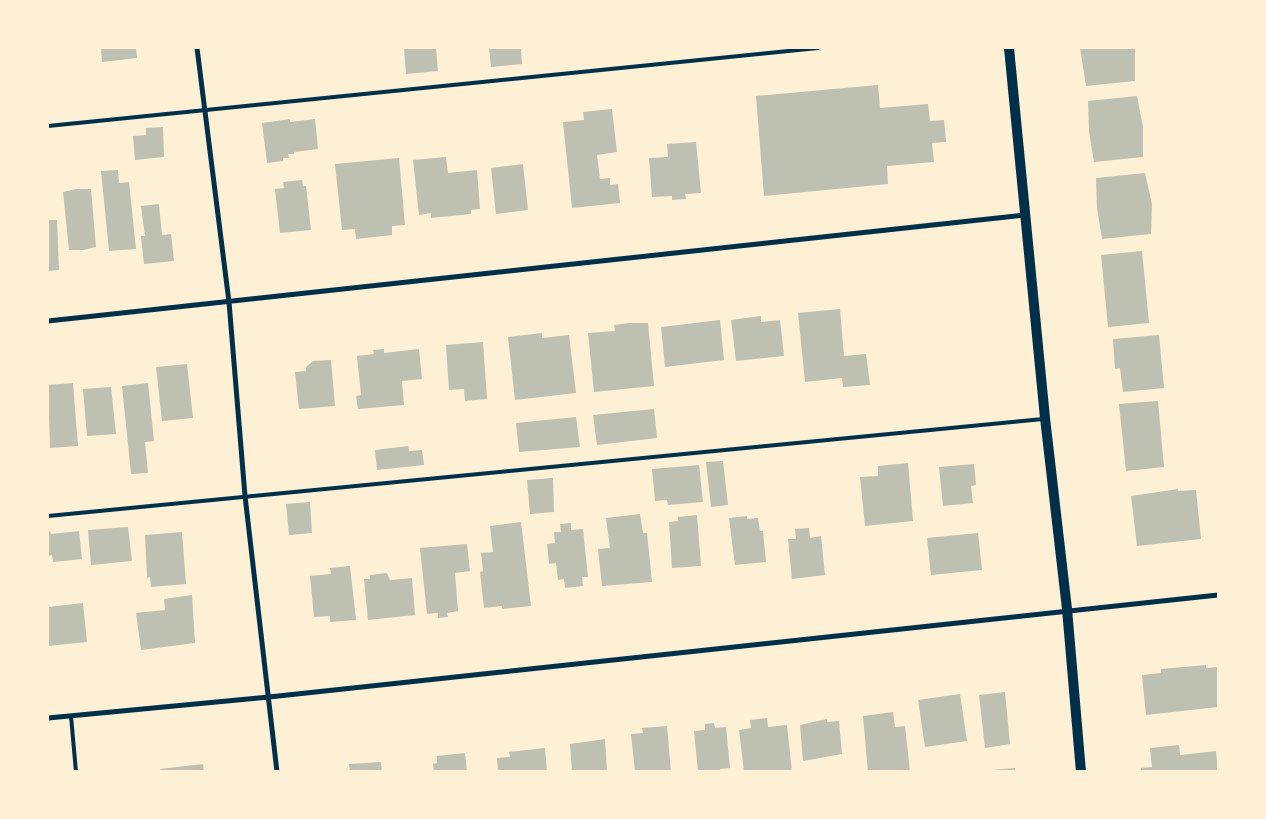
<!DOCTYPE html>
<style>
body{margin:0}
#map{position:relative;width:1266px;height:819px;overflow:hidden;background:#fdf0d5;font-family:"Noto Sans",sans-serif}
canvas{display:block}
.frame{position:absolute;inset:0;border:49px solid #fdf0d5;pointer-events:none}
</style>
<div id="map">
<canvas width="1266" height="819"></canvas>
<div class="frame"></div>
</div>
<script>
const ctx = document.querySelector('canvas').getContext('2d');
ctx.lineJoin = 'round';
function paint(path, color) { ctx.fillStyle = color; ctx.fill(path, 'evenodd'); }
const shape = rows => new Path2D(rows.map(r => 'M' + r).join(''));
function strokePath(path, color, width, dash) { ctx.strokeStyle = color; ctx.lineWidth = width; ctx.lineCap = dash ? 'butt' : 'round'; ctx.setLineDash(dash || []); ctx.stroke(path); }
const building = shape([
 [101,48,136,48,137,58,102,62],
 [404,48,436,48,438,71,406,74],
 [489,48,521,48,522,64,491,67],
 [1080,48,1135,48,1135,81,1086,86],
 [878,85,880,108,928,104,930,121,944,120,946,142,932,143,934,162,887,166,888,184,764,196,756,96],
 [1137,96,1143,127,1143,157,1094,162,1089,132,1088,101],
 [612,109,617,152,597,155,600,179,610,178,610,185,618,184,620,203,572,208,563,122,584,120,583,112],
 [290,119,290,122,315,119,318,149,294,152,294,154,288,154,289,158,283,158,283,161,267,163,262,123],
 [163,127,164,157,135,160,133,136,146,135,146,128],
 [696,142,701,193,685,194,686,199,672,200,672,196,652,197,649,158,668,157,667,144],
 [446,157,448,173,477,170,480,209,471,210,471,214,431,218,431,213,419,215,413,160],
 [399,158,405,225,392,226,392,235,356,239,355,229,342,230,335,164],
 [523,164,528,210,496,214,491,168],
 [118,170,119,183,129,182,136,249,109,251,101,171],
 [1145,173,1152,204,1151,234,1102,239,1097,208,1096,178],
 [302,180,303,186,306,186,311,230,280,233,275,189,284,188,283,182],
 [76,189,91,189,96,247,83,250,69,250,63,192],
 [159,204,162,235,171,234,174,261,144,264,141,236,145,236,141,206],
 [48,220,57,220,59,270,48,271],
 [1142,251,1149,323,1108,327,1101,255],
 [840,309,844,356,866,354,870,385,843,387,842,378,805,382,798,313],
 [761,316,761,322,780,320,784,356,736,361,731,320],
 [720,320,724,360,665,367,661,327],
 [629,323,648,323,654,386,594,392,588,333,615,331,614,325],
 [542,333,542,338,569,335,576,393,515,400,508,337],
 [1159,335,1164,388,1123,392,1120,368,1115,369,1113,339],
 [483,342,487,399,465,401,464,389,449,390,446,345],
 [384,349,384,353,419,349,422,379,402,381,404,405,358,409,356,396,361,395,357,356,374,354,373,350],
 [331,360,335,406,299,409,295,372,306,371,306,367,313,361],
 [187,364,193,418,162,421,156,367],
 [73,383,78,446,50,448,48,385],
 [148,383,154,441,145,442,148,473,131,474,122,386],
 [111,387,116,434,87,436,83,389],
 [1158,401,1164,467,1126,471,1119,404],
 [654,409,657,438,597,445,593,415],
 [576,417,580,447,519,452,516,423],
 [408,446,409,451,422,450,424,465,377,470,375,450],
 [723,461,728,505,711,507,706,462],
 [908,463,913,521,865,526,860,477,878,476,878,466],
 [974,464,976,485,971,486,973,503,943,506,939,467],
 [699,465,703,502,668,505,667,500,655,501,652,469],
 [553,478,554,512,530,514,527,480],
 [1178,489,1178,491,1196,490,1201,539,1137,546,1131,496],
 [310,502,312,533,289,535,286,504],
 [640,514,643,533,647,533,652,582,602,586,598,549,610,548,606,518],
 [697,515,701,566,672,568,669,522,678,521,678,517],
 [747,516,747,519,758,518,760,531,763,531,766,562,735,565,729,518],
 [521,522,531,606,502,609,502,606,484,608,480,572,483,571,481,553,493,552,490,526],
 [571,523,571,530,583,529,588,577,582,577,583,586,565,588,564,579,558,580,556,563,549,564,547,544,555,543,554,532,561,532,560,524],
 [128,527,132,561,91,565,88,530],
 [809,528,810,538,821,536,825,575,792,579,788,539,796,539,795,529],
 [50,531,51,534,79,531,82,559,53,562,52,555,48,556,48,532],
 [182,532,186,584,151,587,150,577,147,578,145,535],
 [978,533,982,570,931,575,927,538],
 [467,544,470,571,455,573,458,611,447,613,448,617,438,618,438,613,427,614,420,548],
 [350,566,356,620,330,622,330,616,314,617,310,576,331,574,330,568],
 [387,573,390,580,412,578,415,615,368,620,364,579,370,579,370,575],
 [192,595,195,643,141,650,136,613,165,610,164,599],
 [83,603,87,642,48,646,48,607],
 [1206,665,1206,668,1218,667,1218,707,1146,715,1142,675,1161,673,1161,669],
 [1005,692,1010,744,985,748,979,695],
 [960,694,967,741,925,747,918,700],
 [893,712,895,727,905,726,910,772,868,772,863,716],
 [767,718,768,727,787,725,792,772,744,772,739,730,751,728,750,720],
 [827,719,827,722,839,721,842,754,803,761,800,725],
 [714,723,715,728,726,727,730,768,720,769,721,772,700,772,698,771,694,731,705,730,705,724],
 [667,726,671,772,635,772,631,734,643,733,642,728],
 [605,739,607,771,572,772,570,744],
 [1179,745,1180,755,1216,751,1218,772,1141,772,1141,768,1152,767,1150,748],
 [545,748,547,772,498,772,497,758,510,757,509,752],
 [465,753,467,772,434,772,433,764,437,763,437,756],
 [381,762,382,772,350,772,349,764],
 [203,764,204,772,161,772,160,769],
 [1015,768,1015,772,991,772,991,770]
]);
const service = shape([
 [48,126,818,48],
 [48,516,1043,419],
 [71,716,76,772]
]);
const minor = shape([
 [197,48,229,302,245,496,277,772],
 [48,321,1025,215],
 [48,718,269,697,1218,595]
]);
const secondary = shape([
 [1009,48,1045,418,1067,609,1081,772]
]);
paint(building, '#bec0b2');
strokePath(service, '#003049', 4);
strokePath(minor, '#003049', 5);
strokePath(secondary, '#003049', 10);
</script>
